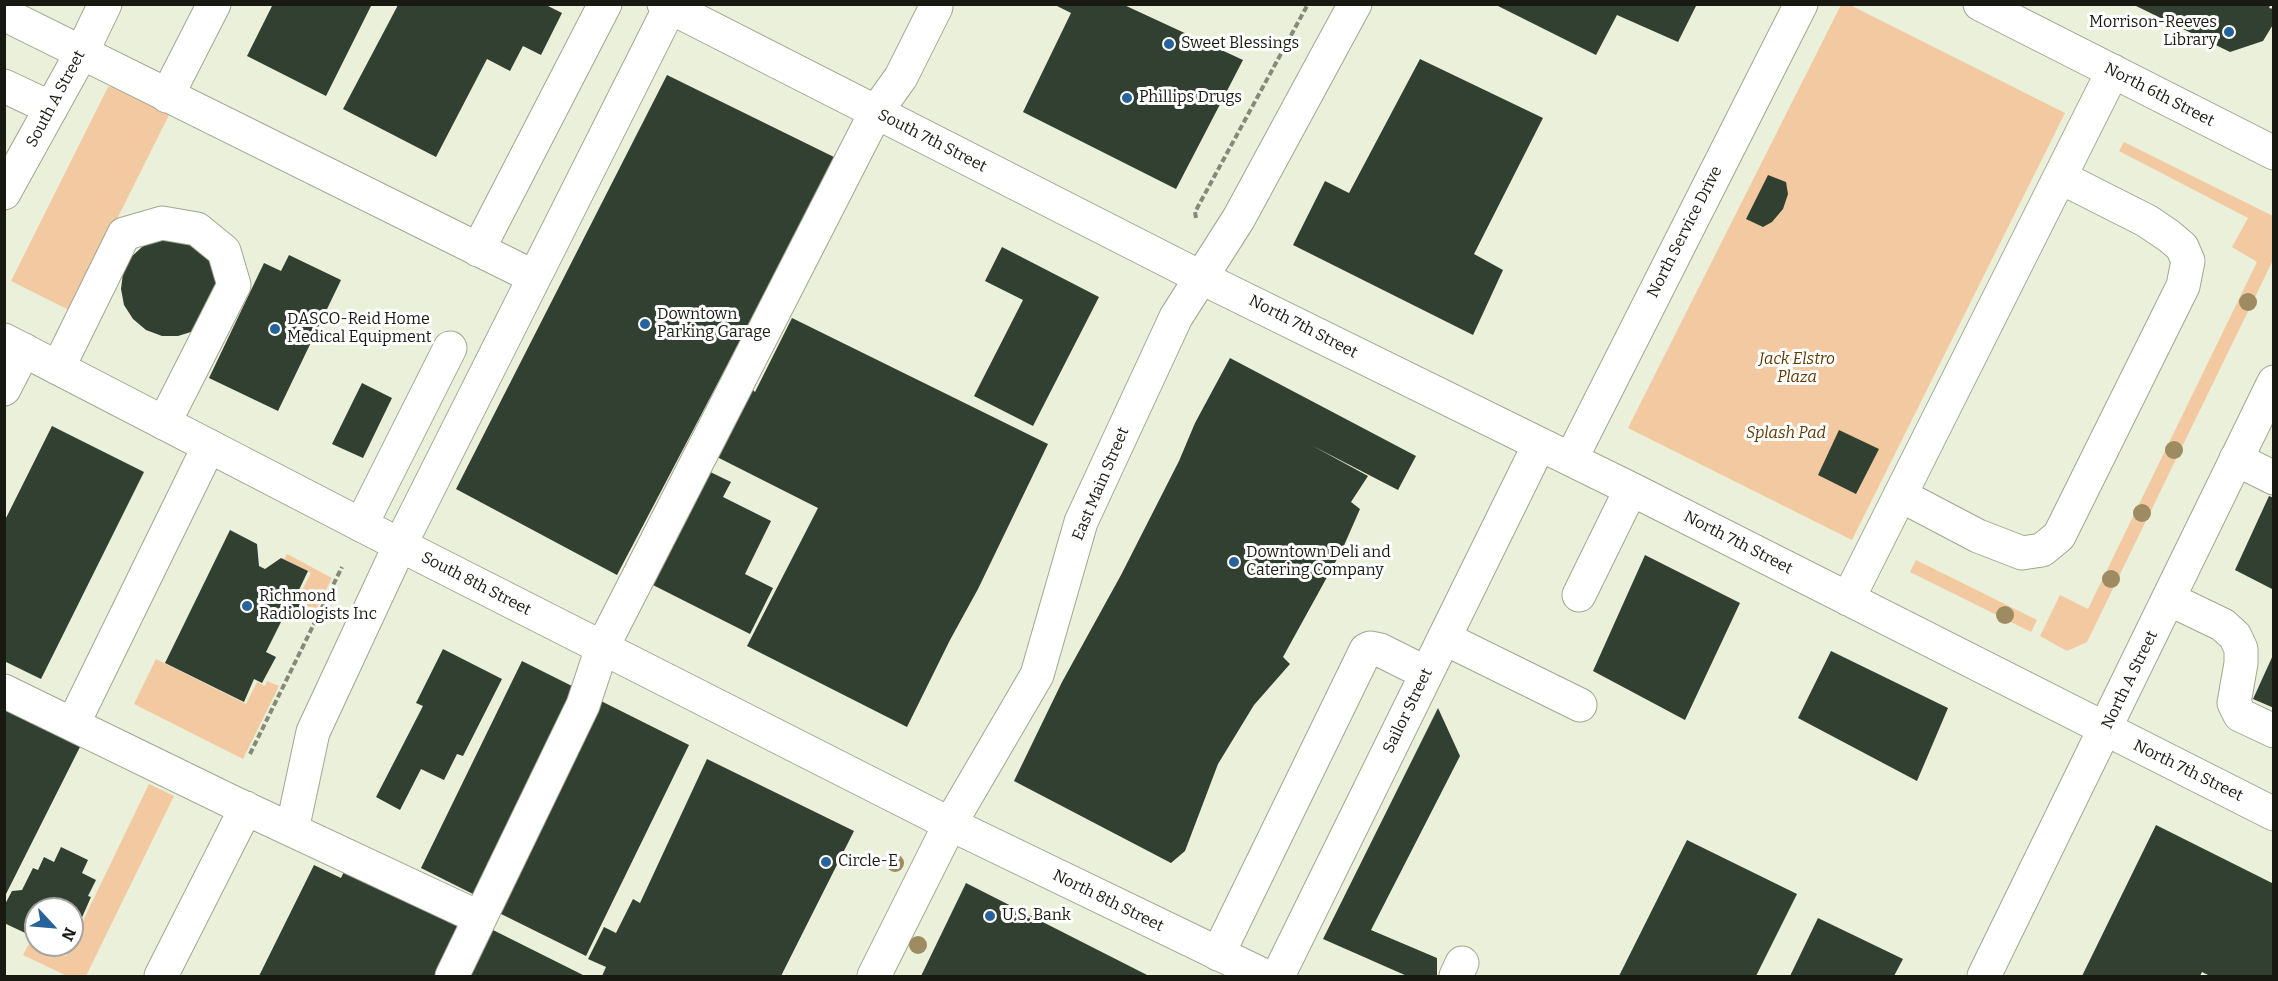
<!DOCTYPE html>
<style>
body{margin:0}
#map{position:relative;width:2278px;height:981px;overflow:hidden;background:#eaf0d9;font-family:Bitter,serif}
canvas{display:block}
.frame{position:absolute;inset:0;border:6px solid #181a12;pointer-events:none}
.north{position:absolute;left:24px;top:897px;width:60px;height:60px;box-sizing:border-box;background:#fff;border:2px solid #a3a3a0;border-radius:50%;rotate:116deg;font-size:16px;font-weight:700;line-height:24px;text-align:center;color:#181a12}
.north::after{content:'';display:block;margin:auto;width:21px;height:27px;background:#27629a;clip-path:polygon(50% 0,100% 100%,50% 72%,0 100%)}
</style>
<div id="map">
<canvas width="2278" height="981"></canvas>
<div class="frame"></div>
<div class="north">N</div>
</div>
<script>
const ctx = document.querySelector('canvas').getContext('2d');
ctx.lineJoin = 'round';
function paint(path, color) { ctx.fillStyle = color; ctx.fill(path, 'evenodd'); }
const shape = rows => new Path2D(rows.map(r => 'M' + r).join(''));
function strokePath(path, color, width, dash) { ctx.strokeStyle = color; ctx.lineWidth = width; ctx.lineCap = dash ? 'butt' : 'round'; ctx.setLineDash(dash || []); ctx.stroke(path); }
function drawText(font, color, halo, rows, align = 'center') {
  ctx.font = font + ' Bitter,serif'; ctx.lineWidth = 6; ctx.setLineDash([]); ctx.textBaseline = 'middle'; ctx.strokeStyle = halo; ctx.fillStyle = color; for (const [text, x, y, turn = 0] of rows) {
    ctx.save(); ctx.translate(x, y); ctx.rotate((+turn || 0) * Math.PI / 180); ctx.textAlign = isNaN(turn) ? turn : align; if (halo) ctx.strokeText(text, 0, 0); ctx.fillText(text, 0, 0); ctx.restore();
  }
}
const green = shape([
 [1841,5,1850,5,2065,113,1852,540,1628,428],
 [115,86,170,113,71,311,11,281,108,87],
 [2124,142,2273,216,2273,260,2087,642,2067,651,2040,636,2060,595,2088,609,2257,262,2232,247,2248,218,2119,151],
 [287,554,332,578,315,612,304,606,310,596,301,592,311,573,284,559],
 [1916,560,2037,620,2031,632,1910,572],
 [156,659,246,704,257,682,265,686,267,681,279,686,243,759,134,704],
 [149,784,174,796,86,976,67,976,23,955,31,940,36,942,36,945,42,945,66,956]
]);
const building = shape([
 [273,4,372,4,326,96,247,56],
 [1053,4,1122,4,1243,60,1176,189,1023,112,1071,13],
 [1494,4,1697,4,1678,42,1617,15,1596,55],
 [2132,4,2271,4,2269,8,2274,9,2274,23,2263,41,2230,52],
 [398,5,546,5,562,13,541,55,523,46,510,71,487,59,436,157,343,109],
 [1420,59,1543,118,1474,254,1503,270,1473,335,1293,245,1325,181,1349,193],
 [667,75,836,158,617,575,456,489],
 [1768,175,1786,182,1788,194,1783,209,1772,222,1763,227,1746,219],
 [156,239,188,241,212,260,220,291,194,331,178,336,162,336,146,330,133,319,124,305,121,289,123,273,130,258,142,247],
 [1002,247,1099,297,1033,426,974,396,1023,300,985,281],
 [289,255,341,280,278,411,209,378,264,263,281,271],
 [792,318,1048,444,978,589,950,640,907,727,747,646,818,508,717,457,752,389,755,392],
 [1230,358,1416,456,1398,490,1311,445,1368,476,1351,502,1360,509,1342,550,1283,657,1290,664,1254,705,1218,764,1185,851,1171,863,1014,781,1062,682,1121,575,1179,461,1195,423],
 [362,383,392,398,363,458,332,444],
 [52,426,144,472,41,679,4,661,4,522],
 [1839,430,1879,449,1856,494,1818,475],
 [704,469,731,482,723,497,771,521,745,574,773,588,750,634,647,582],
 [2269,496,2274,498,2274,590,2235,570],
 [230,530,257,544,259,566,265,569,281,558,308,571,298,592,307,597,295,621,284,616,266,652,276,657,262,683,254,679,244,702,165,663],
 [1645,555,1740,603,1685,720,1593,671],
 [443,649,502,679,463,756,457,754,444,780,421,769,400,810,376,797,423,706,416,703],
 [1831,651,1948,708,1917,781,1798,718],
 [2274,653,2274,708,2253,699],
 [522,661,584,692,483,899,421,868],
 [593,697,689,745,586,956,493,910],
 [4,702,83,741,4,898],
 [1438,708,1460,756,1371,930,1437,958,1437,976,1407,976,1323,939],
 [707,759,854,831,781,976,602,976,606,967,588,959,604,927,616,933,633,899,640,903],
 [2156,825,2274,884,2274,976,2210,976,2202,972,2200,976,2082,976],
 [1687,840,1797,894,1756,976,1619,976],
 [61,847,88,860,82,873,96,880,88,896,91,897,80,922,74,919,72,922,72,909,36,909,36,938,4,923,4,906,12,891,22,890,33,868,38,870,44,857,54,862],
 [314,865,341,878,347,865,468,925,443,976,259,976],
 [966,883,1149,976,921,976],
 [1818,918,1903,959,1894,976,1790,976],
 [487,927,585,976,463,976]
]);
const path = shape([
 [1196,218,1195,212,1308,4],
 [250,754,342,567]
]);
const minor = shape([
 [664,4,1200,277,1631,489,2274,814],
 [1980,4,2274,153],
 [4,14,534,277],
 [4,86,51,108],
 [167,96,214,4],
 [478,250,605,4],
 [58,368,124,234,162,223,197,229,224,251,234,285,164,423],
 [4,389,24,350],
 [1571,459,1801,4],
 [2236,459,2274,478],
 [1900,495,1978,536,2022,553,2042,550,2059,536,2183,286,2188,261,2182,247,2169,236,2147,221,2060,177],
 [361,525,450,348],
 [1579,595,1631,489],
 [1848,599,2113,71],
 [2169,599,2223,625,2235,636,2241,649,2241,663,2234,703,2240,715,2274,731],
 [1444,638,1580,705],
 [4,691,232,802,480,918],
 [73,724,209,446],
 [292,830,313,732,400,545,670,7],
 [1218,954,1366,650,1370,648,1380,650,1426,673],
 [161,976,246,808],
 [452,976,583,705,602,648,855,153,876,112,901,77,936,7],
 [874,976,950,824,1037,675,1081,522,1176,317,1239,218,1355,4],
 [1278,976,1539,445],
 [1456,976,1462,963]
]);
const major = shape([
 [4,193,81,54,105,4],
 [1984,976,2274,382]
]);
const highway = shape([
 [4,340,400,545,950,824,1265,976]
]);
const trees = [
 [2248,302],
 [2174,450],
 [2142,513],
 [2111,579],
 [2005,615],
 [895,863],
 [918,945]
];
const markers = [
 [2229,32,6,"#27629a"],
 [1169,44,6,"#27629a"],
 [1127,98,6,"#27629a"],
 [645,324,6,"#27629a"],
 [275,329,6,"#27629a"],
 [1234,562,6,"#27629a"],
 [247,606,6,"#27629a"],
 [826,862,6,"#27629a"],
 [990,916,6,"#27629a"]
];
const poiNames = [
 ["Morrison-Reeves",2217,23,"right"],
 ["Library",2217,41,"right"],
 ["Sweet Blessings",1181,44],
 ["Phillips Drugs",1139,98],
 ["Downtown",657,315],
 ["Parking Garage",657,333],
 ["DASCO-Reid Home",287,320],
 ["Medical Equipment",287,338],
 ["Downtown Deli and",1246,553],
 ["Catering Company",1246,571],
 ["Richmond",259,597],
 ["Radiologists Inc",259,615],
 ["Circle-E",838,862],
 ["U.S. Bank",1002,916]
];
const streetNames = [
 ["North 6th Street",2159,95,27],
 ["South A Street",56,99,-62],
 ["South 7th Street",932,141,27],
 ["North Service Drive",1685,232,-63],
 ["North 7th Street",1303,327,27],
 ["East Main Street",1101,484,-67],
 ["North 7th Street",1738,543,27],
 ["South 8th Street",476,584,27],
 ["North A Street",2130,680,-64],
 ["Sailor Street",1408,711,-64],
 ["North 7th Street",2188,771,26],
 ["North 8th Street",1108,901,26]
];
const parkNames = [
 ["Jack Elstro",1797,360],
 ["Plaza",1797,378],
 ["Splash Pad",1786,434]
];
paint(green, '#f2c9a1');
paint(building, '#324032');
strokePath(minor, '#a1a791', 35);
strokePath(major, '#a1a791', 35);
strokePath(highway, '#a1a791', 35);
strokePath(path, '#858979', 4, [6, 3]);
strokePath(minor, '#fff', 33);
strokePath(major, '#fff', 33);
strokePath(highway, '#fff', 33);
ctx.fillStyle = '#9f8b62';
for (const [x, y] of trees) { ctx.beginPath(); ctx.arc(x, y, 9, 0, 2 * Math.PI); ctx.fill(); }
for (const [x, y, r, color] of markers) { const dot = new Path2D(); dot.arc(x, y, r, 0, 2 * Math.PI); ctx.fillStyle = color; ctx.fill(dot); strokePath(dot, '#fff', 2); }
drawText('16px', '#181a12', '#fff', poiNames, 'left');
drawText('16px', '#181a12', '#fff', streetNames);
drawText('italic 16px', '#613800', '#fff', parkNames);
</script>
